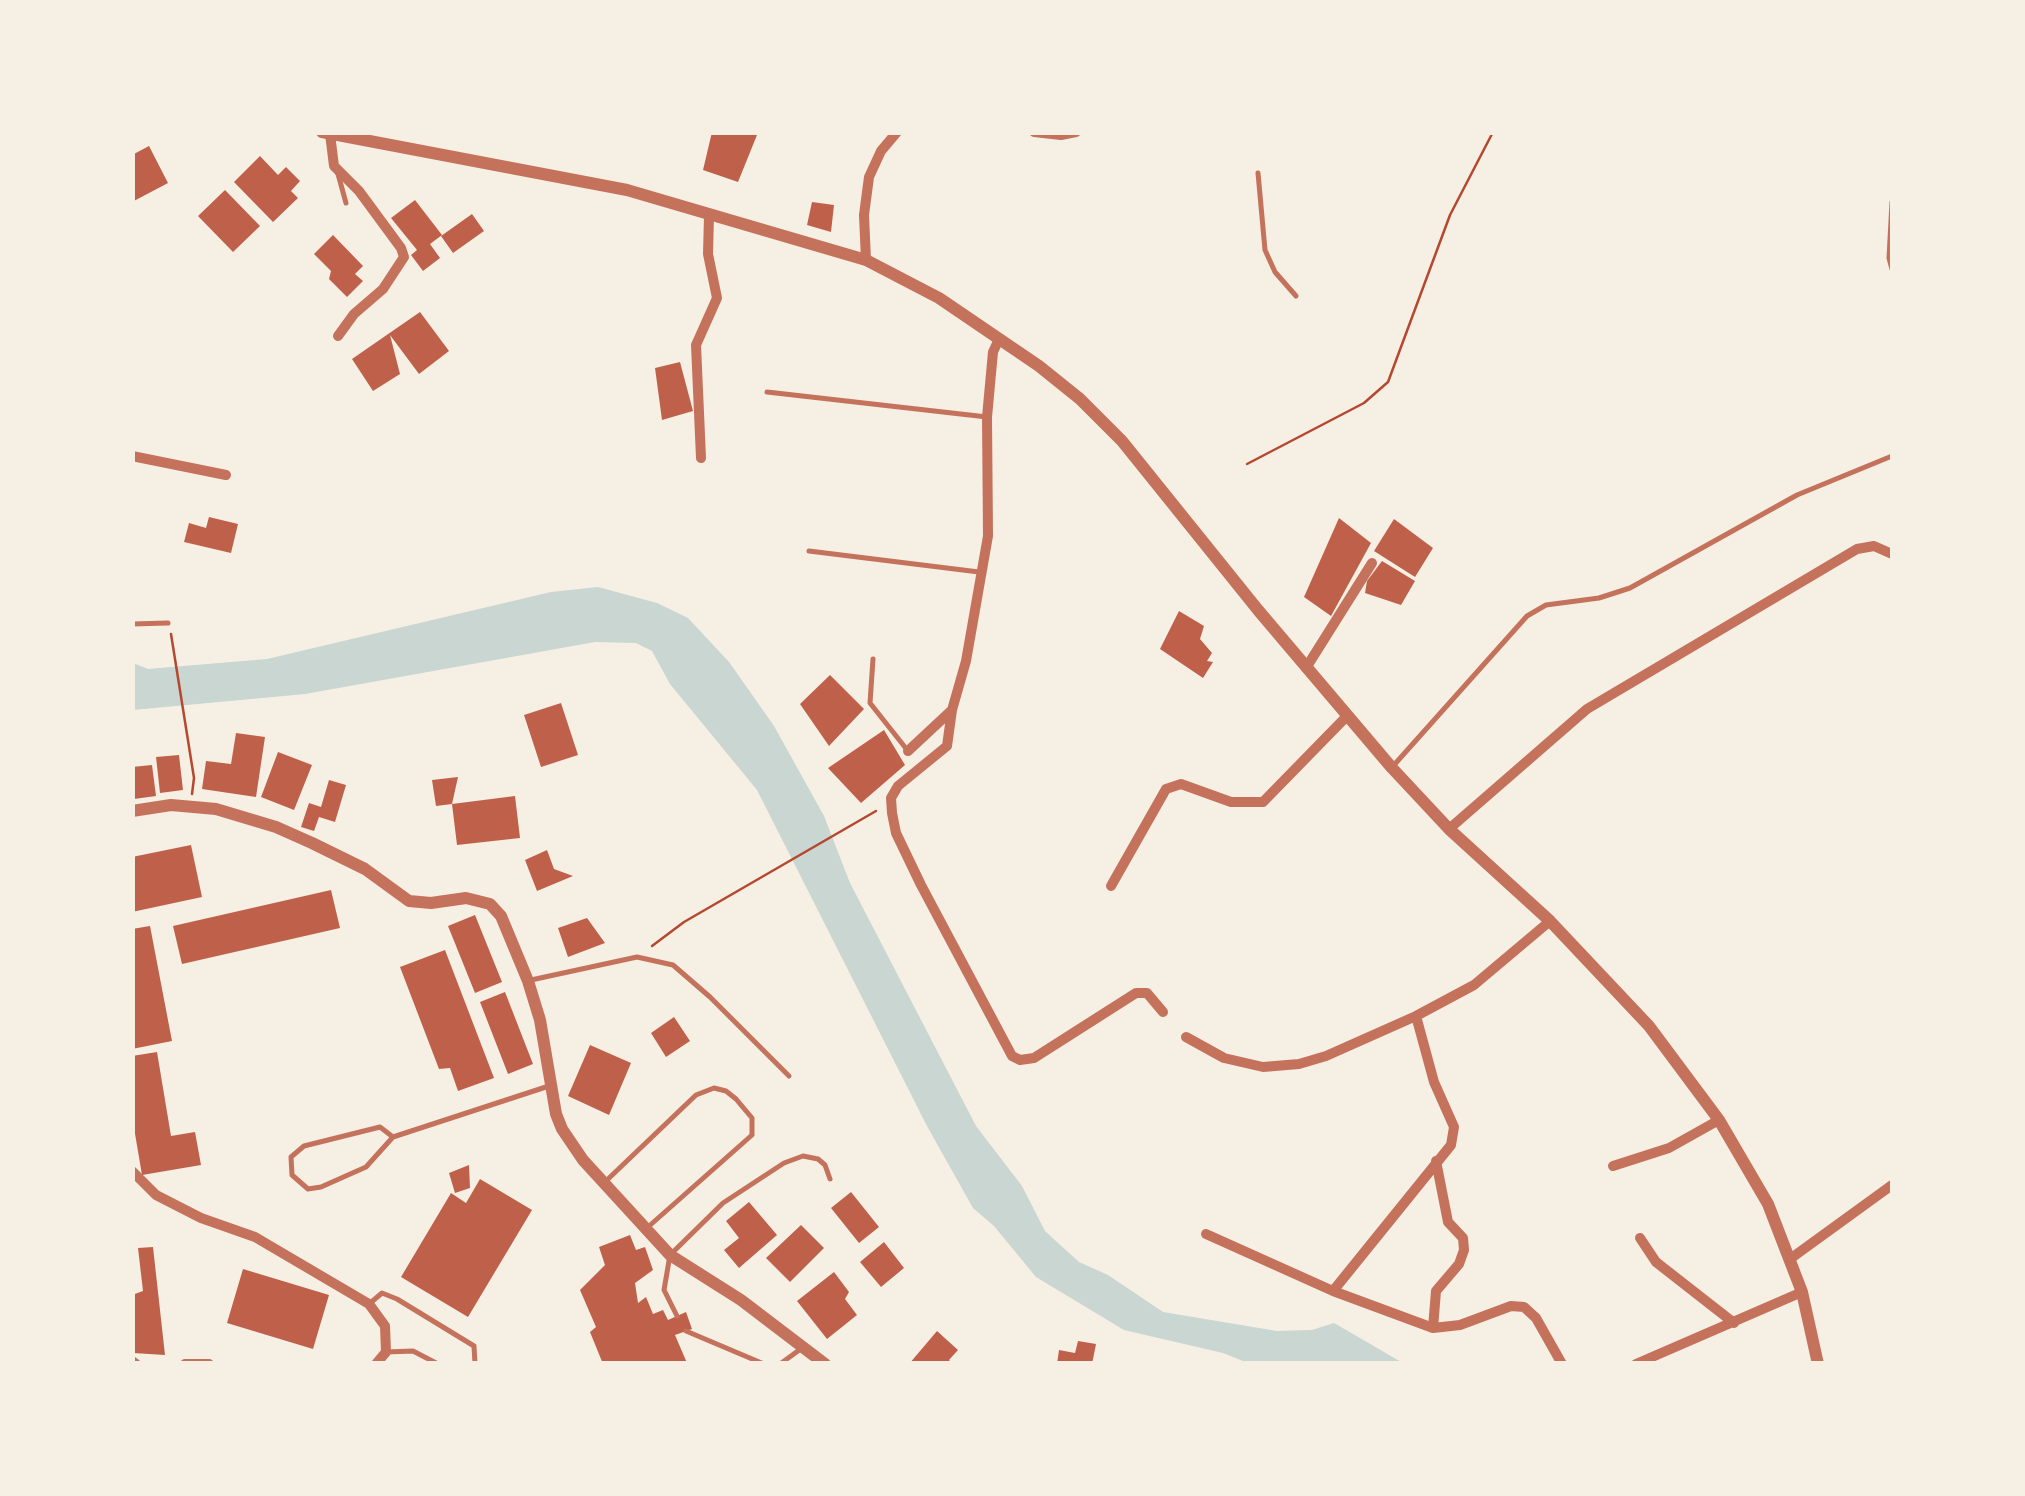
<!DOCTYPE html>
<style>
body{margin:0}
#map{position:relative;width:2025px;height:1496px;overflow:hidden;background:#f6efe4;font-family:Commissioner,sans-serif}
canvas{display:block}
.frame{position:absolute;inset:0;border:135px solid #f6efe4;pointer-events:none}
</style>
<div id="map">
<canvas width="2025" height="1496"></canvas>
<div class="frame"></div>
</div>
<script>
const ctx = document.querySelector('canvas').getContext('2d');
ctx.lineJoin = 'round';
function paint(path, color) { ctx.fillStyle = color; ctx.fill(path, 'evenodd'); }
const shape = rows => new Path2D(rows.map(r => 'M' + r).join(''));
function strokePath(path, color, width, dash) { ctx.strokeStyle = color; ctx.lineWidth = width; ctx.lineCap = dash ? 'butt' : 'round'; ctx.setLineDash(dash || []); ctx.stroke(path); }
const water = shape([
 [598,587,657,603,688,618,729,662,774,726,824,816,850,883,976,1126,1022,1186,1045,1231,1079,1262,1108,1275,1163,1312,1277,1331,1312,1330,1334,1323,1403,1363,1248,1363,1223,1353,1124,1330,1036,1277,994,1226,973,1208,927,1126,757,790,670,684,652,651,636,643,595,642,305,694,133,710,133,663,148,669,267,659,551,592]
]);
const building = shape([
 [712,132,757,135,738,182,703,170],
 [149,146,168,183,132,202,132,155],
 [260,156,278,175,286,167,300,181,291,191,298,198,273,222,234,182],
 [225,190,260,226,233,252,198,216],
 [415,200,442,235,430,244,440,258,423,271,411,255,417,250,391,218],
 [812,202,834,205,831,232,807,225],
 [472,214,484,231,453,253,441,236],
 [333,235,363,266,355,274,363,281,347,297,329,279,331,271,314,254],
 [420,312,449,351,419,374,390,335,400,374,373,391,352,359],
 [680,362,693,411,662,420,655,368],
 [209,517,238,524,231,553,184,542,189,523,206,528],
 [1339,518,1371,543,1331,616,1304,597],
 [1394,519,1433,548,1415,577,1374,551],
 [1382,561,1415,581,1401,605,1365,593,1367,581],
 [1179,611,1204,626,1200,639,1212,653,1207,661,1213,662,1203,678,1160,649],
 [830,675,864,709,829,746,800,704],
 [561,703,578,755,541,767,524,715],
 [884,730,905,765,861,803,828,768],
 [236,733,265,737,256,797,202,789,206,761,231,764],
 [278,752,312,765,294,810,261,797],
 [179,755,183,790,160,793,156,757],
 [152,765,156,796,134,799,132,767],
 [458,777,452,804,436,806,432,780],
 [329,780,346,785,335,822,319,817,314,831,301,827,309,803,321,807],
 [515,796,520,838,457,845,452,804],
 [191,845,202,897,132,912,132,857],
 [547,850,554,869,573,876,537,891,525,860],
 [331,890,340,928,182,964,173,926],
 [475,915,502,982,475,993,448,926],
 [587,918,605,943,568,957,558,928],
 [150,926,172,1041,132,1049,132,929],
 [445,950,494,1078,458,1091,450,1068,439,1069,400,967],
 [505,992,533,1064,508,1074,480,1002],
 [674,1017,690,1041,666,1057,651,1033],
 [590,1045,631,1063,609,1115,568,1096],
 [157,1052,171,1136,195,1132,201,1165,142,1175,132,1116,132,1056],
 [469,1165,470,1188,455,1193,449,1173],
 [480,1179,532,1210,468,1317,401,1277,451,1193,466,1203],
 [851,1192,879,1227,859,1243,831,1208],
 [749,1202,777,1235,739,1268,724,1250,739,1238,726,1221],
 [801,1225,824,1248,790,1282,766,1258],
 [630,1235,636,1250,645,1247,653,1270,635,1283,638,1303,646,1297,653,1314,663,1310,668,1320,686,1312,692,1329,675,1335,687,1363,603,1364,590,1332,596,1327,580,1290,605,1265,599,1247],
 [884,1242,904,1268,881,1287,860,1262],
 [153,1247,165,1355,133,1353,132,1295,143,1291,138,1248],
 [243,1269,329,1295,313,1349,227,1323],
 [834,1272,849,1292,845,1299,857,1315,827,1339,797,1301],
 [937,1331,958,1350,949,1360,953,1364,909,1364],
 [1078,1341,1096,1344,1092,1364,1057,1364,1059,1350,1075,1353]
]);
const path = shape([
 [1247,464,1364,403,1388,382,1450,215,1493,132],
 [171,634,194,778,192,794],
 [652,946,684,922,876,811]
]);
const service = shape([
 [1258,173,1265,250,1275,272,1296,296],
 [338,174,346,203],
 [1892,202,1889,258,1892,269],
 [767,392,987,417],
 [809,551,979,572],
 [132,624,168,623],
 [873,659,870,703,908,751],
 [1394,765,1527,616,1546,605,1599,598,1630,588,1797,495,1892,456],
 [531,980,637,957,673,965,710,997,789,1076],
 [393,1137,380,1127,304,1146,291,1157,292,1175,308,1189,321,1187,366,1167,393,1137,549,1086],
 [607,1180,696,1095,714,1088,726,1091,736,1099,752,1118,752,1135,648,1227],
 [369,1304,382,1293,397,1299,474,1346,475,1364],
 [677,1316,664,1290,670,1255,723,1203,784,1163,803,1156,818,1159,825,1165,830,1179],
 [686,1331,764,1364],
 [386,1352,413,1351,438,1364],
 [780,1364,802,1348]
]);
const minor = shape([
 [1034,132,1061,135,1076,132],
 [330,134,334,166,359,191,401,248,404,257,383,289,354,314,338,336],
 [866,260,864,215,869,177,881,151,897,132],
 [132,456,226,475],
 [701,458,696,345,717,298,708,254,709,216],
 [1306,668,1372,563],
 [952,710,947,746,898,786,891,798,892,813,896,833,921,885,1012,1056,1020,1060,1034,1058,1136,993,1147,993,1163,1012],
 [908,751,952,710,966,661,988,536,987,417,993,352,999,339],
 [1449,829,1587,709,1857,549,1874,546,1892,554],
 [1111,886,1166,789,1181,784,1231,802,1263,802,1347,716],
 [1186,1037,1224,1058,1263,1067,1299,1064,1326,1056,1416,1016,1474,985,1550,921],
 [1613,1166,1669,1148,1719,1120],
 [132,1171,156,1195,201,1218,255,1237,369,1304,385,1326,386,1352,376,1364],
 [1206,1234,1333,1291,1433,1328,1460,1325,1511,1306,1524,1307,1536,1318,1562,1364],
 [1640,1238,1656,1262,1734,1323],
 [1790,1259,1892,1185],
 [1333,1291,1451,1145,1454,1127,1434,1082,1416,1016],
 [1433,1328,1436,1291,1459,1264,1464,1250,1463,1238,1448,1222,1436,1161],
 [132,1361,136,1364],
 [185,1364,209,1364],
 [1636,1364,1802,1292]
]);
const tertiary = shape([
 [322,132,627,190,866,260,939,298,1039,366,1080,399,1122,441,1258,610,1392,768,1449,829,1550,921,1649,1026,1719,1120,1768,1204,1802,1292,1818,1364],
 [132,811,171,805,216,809,276,827,312,843,365,869,409,901,431,903,466,898,490,904,501,916,528,981,540,1020,556,1114,562,1129,583,1160,670,1255,741,1300,825,1364]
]);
paint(water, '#c9d6d2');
paint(building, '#bf614a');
strokePath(path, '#b5482f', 2.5);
strokePath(service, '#c5725c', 5);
strokePath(minor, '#c5725c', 10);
strokePath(tertiary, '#c5725c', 12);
</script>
